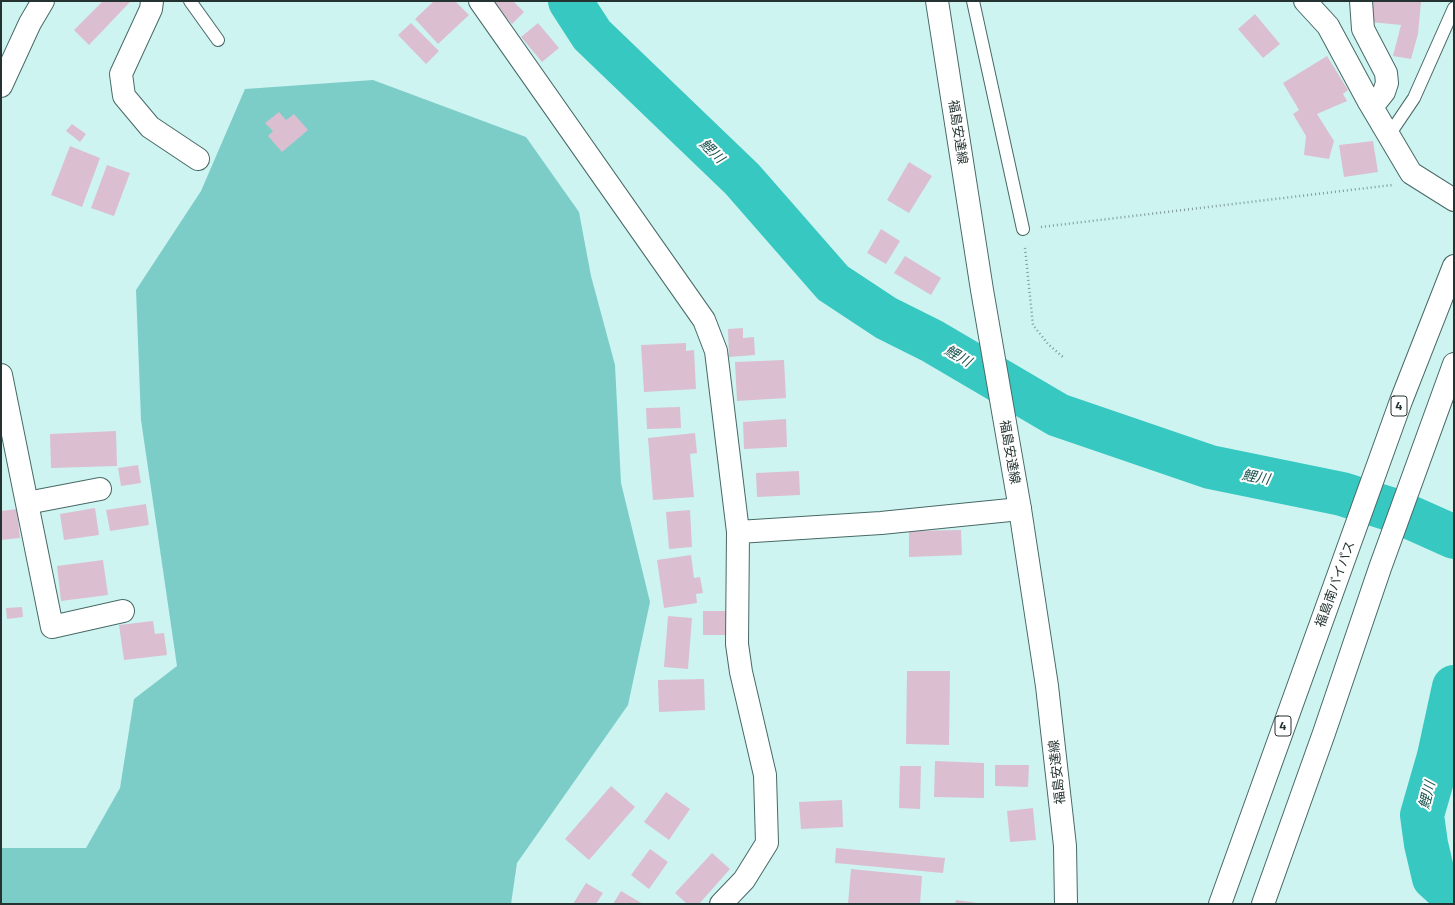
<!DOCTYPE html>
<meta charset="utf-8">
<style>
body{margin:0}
#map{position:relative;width:1455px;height:905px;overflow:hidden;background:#cef4f1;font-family:Barlow,sans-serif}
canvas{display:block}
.frame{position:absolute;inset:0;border:2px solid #243331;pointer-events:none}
</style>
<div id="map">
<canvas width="1455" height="905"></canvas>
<div class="frame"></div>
</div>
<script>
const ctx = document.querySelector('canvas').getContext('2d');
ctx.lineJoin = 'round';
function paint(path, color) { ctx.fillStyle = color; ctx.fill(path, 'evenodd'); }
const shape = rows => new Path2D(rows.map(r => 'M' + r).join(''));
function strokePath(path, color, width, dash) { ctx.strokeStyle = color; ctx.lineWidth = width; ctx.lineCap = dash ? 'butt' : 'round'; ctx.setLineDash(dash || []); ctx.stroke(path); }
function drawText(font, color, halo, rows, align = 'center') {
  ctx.font = font + ' Barlow,"Noto Sans JP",sans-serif'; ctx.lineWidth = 4; ctx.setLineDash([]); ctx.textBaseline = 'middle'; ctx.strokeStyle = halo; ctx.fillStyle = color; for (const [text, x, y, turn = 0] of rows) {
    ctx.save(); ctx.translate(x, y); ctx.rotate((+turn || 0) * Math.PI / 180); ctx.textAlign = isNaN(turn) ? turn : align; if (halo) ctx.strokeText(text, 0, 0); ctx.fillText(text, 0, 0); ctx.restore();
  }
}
const green = shape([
 [373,80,526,137,579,212,591,276,615,365,621,483,650,602,628,705,517,863,511,904,1,904,1,848,86,848,120,788,134,699,177,666,141,420,136,290,201,191,245,89]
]);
const river = shape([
 [570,1,592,35,742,179,833,283,886,318,932,341,1058,415,1210,467,1342,494,1396,511,1454,537],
 [1454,687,1439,756,1422,815,1426,844,1434,878,1454,896]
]);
const building = shape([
 [103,1,129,1,130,2,89,45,74,30],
 [434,1,455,1,469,15,438,44,415,19],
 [491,1,513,1,524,12,512,24],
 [1373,1,1412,1,1421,2,1418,34,1411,59,1393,56,1401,25,1371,22],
 [1255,14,1280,44,1263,58,1238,29],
 [411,23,439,51,426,64,398,35],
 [538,23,559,48,542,62,521,37],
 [1327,56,1348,90,1343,94,1347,101,1317,114,1334,141,1329,159,1304,155,1306,136,1293,114,1299,110,1283,83],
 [279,112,286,120,294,114,308,130,282,152,268,136,273,131,265,123],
 [72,124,86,134,80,142,66,131],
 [1373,141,1378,172,1344,177,1339,145],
 [70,146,100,158,82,207,51,195],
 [909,162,932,176,909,213,887,200],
 [107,165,130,173,114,216,91,208],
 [881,229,900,241,886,264,867,253],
 [905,256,941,278,931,295,894,273],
 [743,328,743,338,754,337,755,355,729,357,728,329],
 [686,343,686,351,694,350,696,389,644,392,641,345],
 [784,360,786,398,737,401,735,362],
 [680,407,681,428,647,429,646,408],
 [786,419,787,447,744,449,743,422],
 [116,431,117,466,51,468,50,434],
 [695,433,697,453,690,454,694,497,653,500,648,438],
 [138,465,141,483,121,486,118,468],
 [799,471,800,495,757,497,756,473],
 [146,504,149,525,110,531,106,510],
 [95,508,99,535,64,540,60,514],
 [17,509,20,538,1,540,1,511],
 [690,510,692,547,669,549,666,512],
 [961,530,962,555,909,557,909,531],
 [691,555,694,578,700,577,703,593,696,594,697,603,664,608,657,560],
 [103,560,108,595,61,601,57,566],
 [22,607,23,617,7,619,6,608],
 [703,611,727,611,727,635,703,635],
 [668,616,692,618,688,669,664,667],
 [153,621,155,634,164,633,167,655,124,660,119,625],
 [907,671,950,671,949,745,906,744],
 [704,679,705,710,659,712,658,680],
 [935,761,984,763,984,798,934,797],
 [995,765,1029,765,1028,787,995,786],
 [900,766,921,766,920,809,899,808],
 [611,786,635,807,589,860,565,839],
 [666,792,690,809,669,840,644,822],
 [842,800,843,827,801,829,799,802],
 [1033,808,1036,840,1010,842,1007,811],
 [836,848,945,858,943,873,835,863],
 [650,849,668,862,649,889,631,875],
 [712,853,730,869,699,904,687,904,675,893],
 [851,869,922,876,920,904,848,904],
 [586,883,603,893,596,904,573,904],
 [621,891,643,904,613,904],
 [956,900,977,903,977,904,955,904]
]);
const path = shape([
 [1041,227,1392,185],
 [1025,248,1033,325,1048,344,1063,357]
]);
const lane = shape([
 [190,1,218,40],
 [973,1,1023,229],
 [1389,135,1414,98,1454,8]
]);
const street = shape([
 [152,1,151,9,121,74,124,96,150,127,198,159],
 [480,1,704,320,716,351,738,532,737,644,741,672,765,775,767,843,744,880,721,904],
 [1305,1,1328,26,1369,102,1411,173,1454,200],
 [1361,1,1363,29,1386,73,1387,83,1384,92,1372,107],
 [1,375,52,627,123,611],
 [27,503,100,489],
 [738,532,881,523,1020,509]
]);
const secondary = shape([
 [937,1,982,290,1020,509,1047,686,1065,846,1066,904],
 [1,86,30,23,43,1]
]);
const highway = shape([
 [1220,904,1401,401,1454,266],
 [1263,904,1324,733,1380,568,1454,364]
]);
const shields = [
 [1399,406,16],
 [1283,726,16]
];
const shieldNames = [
 ["4",1399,406],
 ["4",1283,726]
];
const streetNames = [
 ["福島安達線",958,132,81],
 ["福島安達線",1010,452,80],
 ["福島南バイパス",1335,584,-70],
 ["福島安達線",1057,772,-96]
];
const waterNames = [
 ["鯉川",712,151,44],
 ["鯉川",958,356,30],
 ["鯉川",1256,477,11],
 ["鯉川",1427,795,-76]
];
paint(green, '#7ccdc8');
strokePath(river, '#37c8c1', 44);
paint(building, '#dbbfd0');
strokePath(lane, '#476966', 14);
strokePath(street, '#476966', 24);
strokePath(secondary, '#476966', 24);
strokePath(highway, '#476966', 24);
strokePath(path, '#7e9996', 2.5, [1, 3]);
strokePath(lane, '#fff', 12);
strokePath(street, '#fff', 22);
strokePath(secondary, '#fff', 22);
strokePath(highway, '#fff', 22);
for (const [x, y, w] of shields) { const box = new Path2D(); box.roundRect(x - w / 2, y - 10, w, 20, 3); ctx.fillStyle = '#fff'; ctx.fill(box); strokePath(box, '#243331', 1); }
drawText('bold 12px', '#243331', null, shieldNames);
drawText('13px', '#243331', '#fff', streetNames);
drawText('italic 14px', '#1b5552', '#fff', waterNames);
</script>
